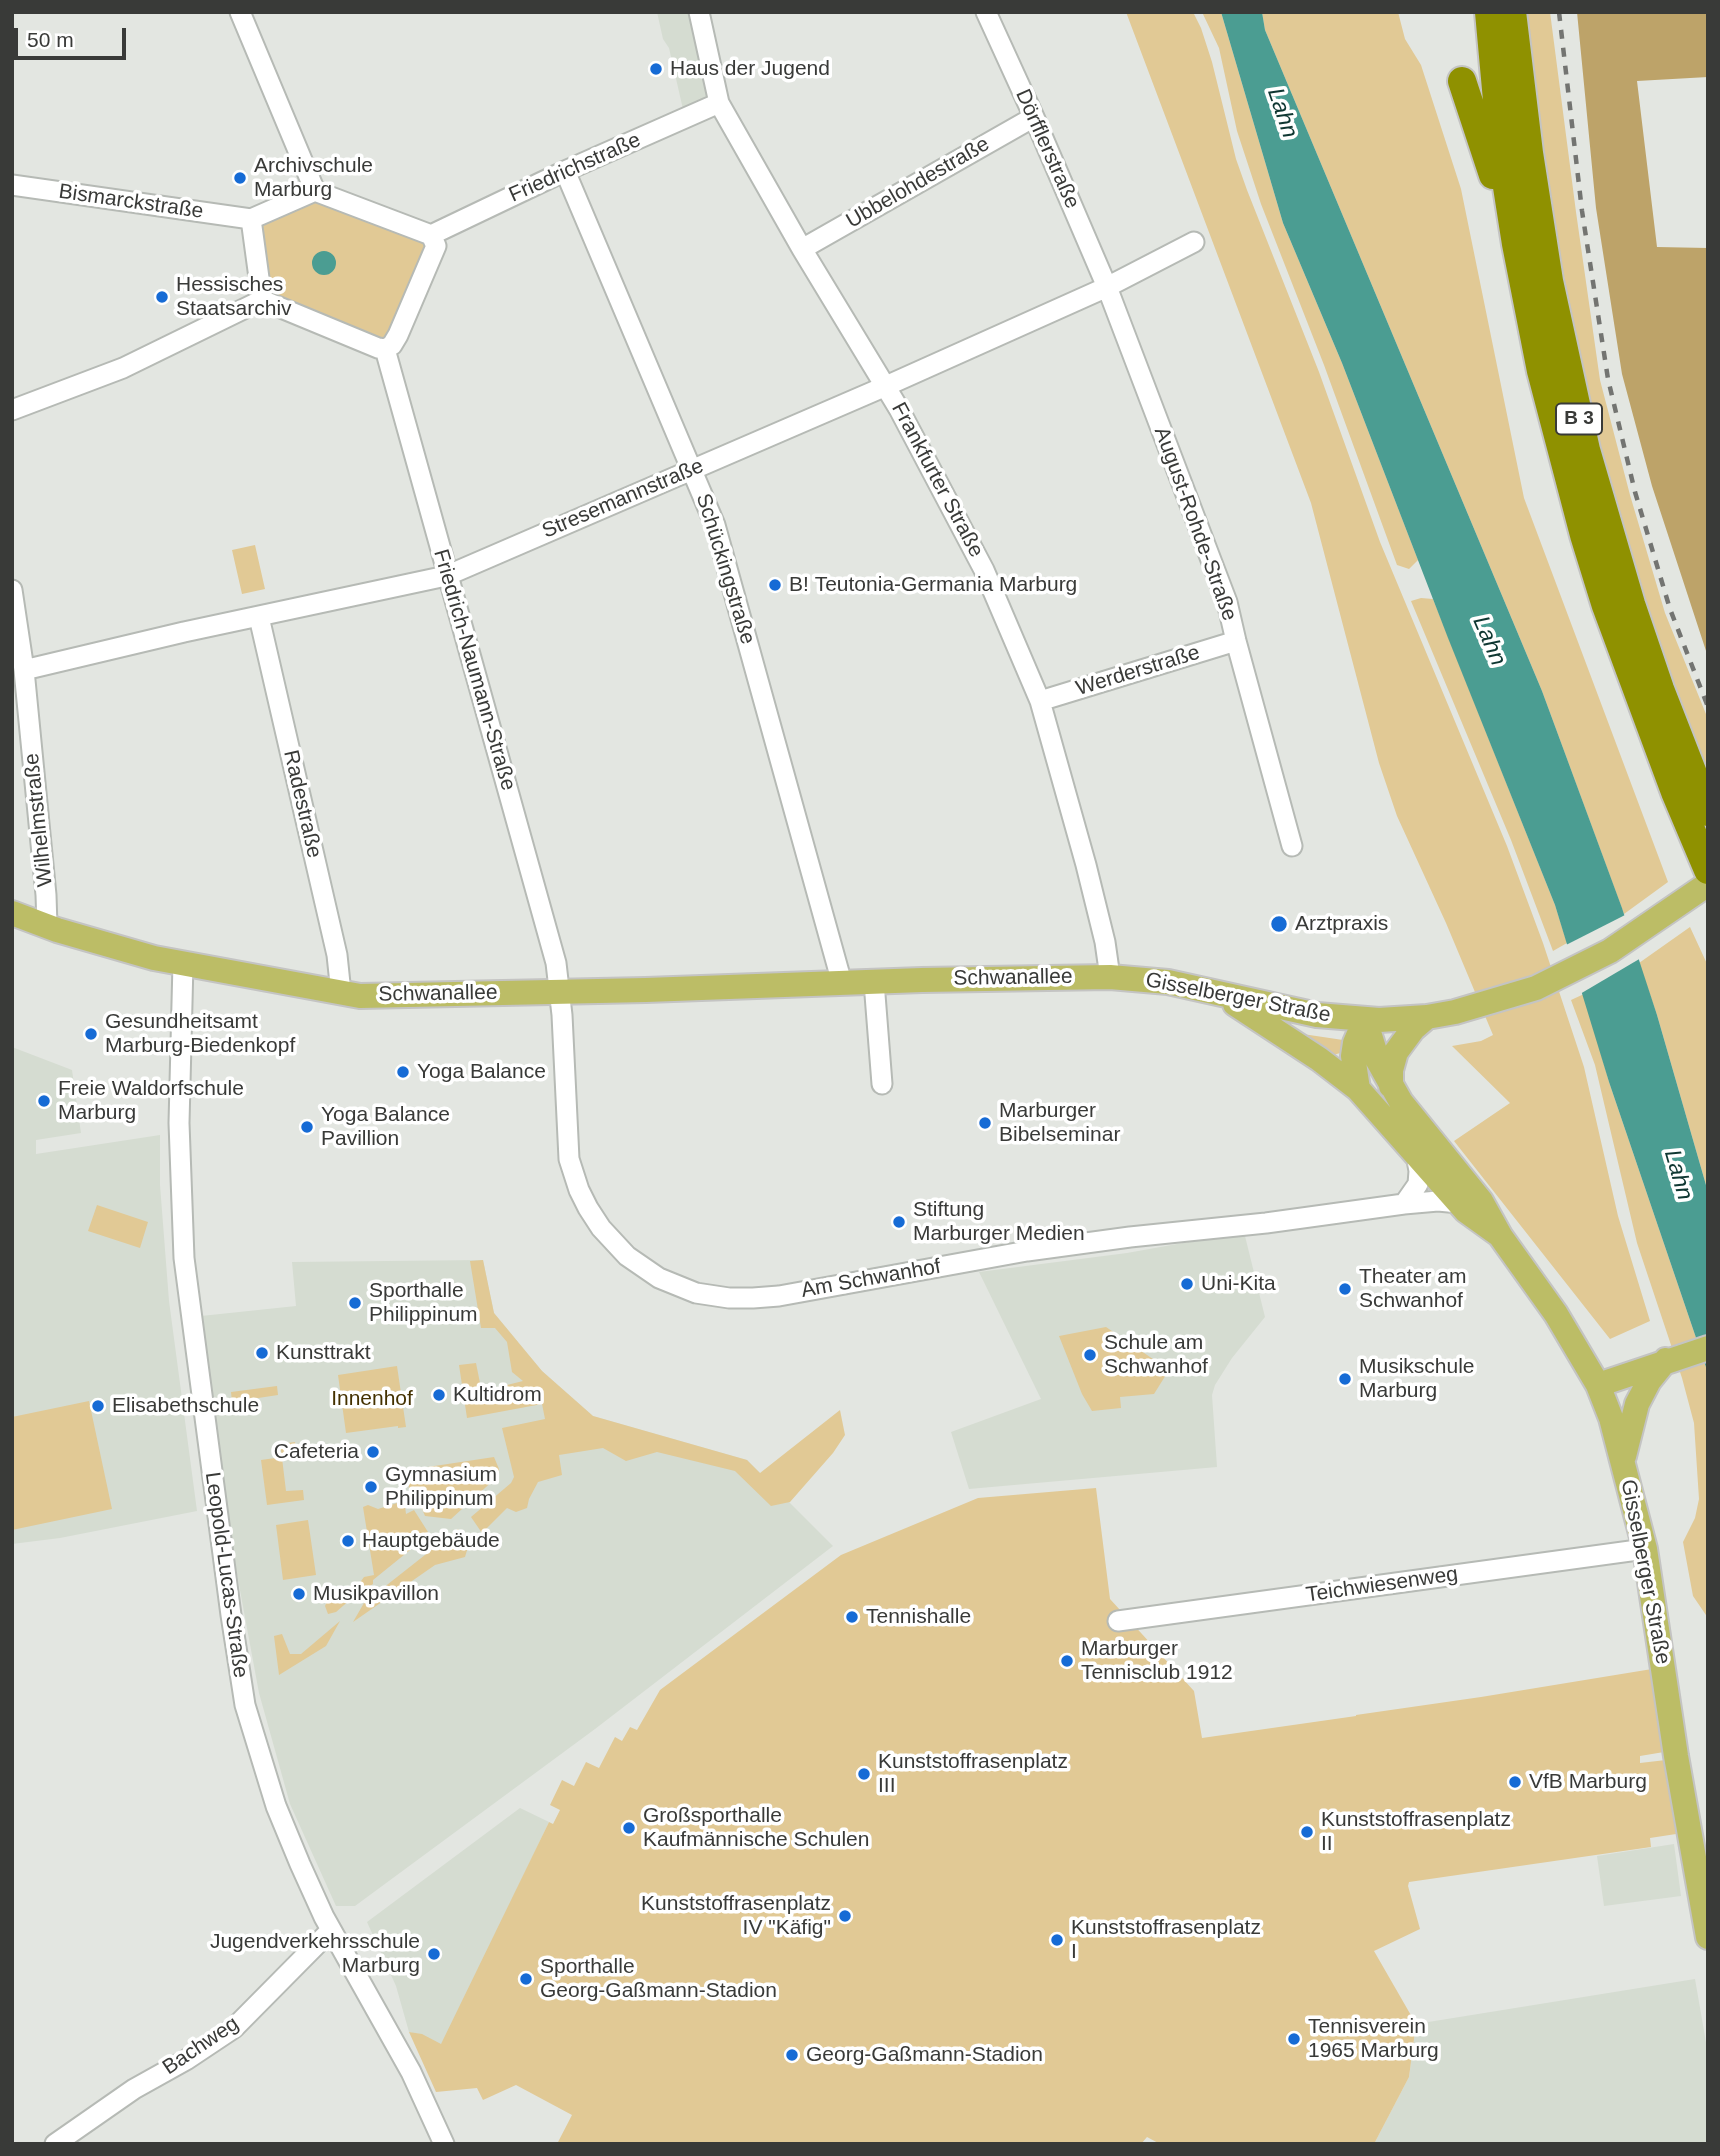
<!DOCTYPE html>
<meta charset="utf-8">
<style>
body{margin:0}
#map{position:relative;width:1720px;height:2156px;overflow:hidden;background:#e3e6e1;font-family:Helvetica,sans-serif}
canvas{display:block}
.frame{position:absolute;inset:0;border:14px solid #393a38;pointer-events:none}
.scale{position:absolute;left:14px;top:28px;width:112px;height:32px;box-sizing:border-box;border:4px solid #393a38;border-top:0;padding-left:9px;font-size:21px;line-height:24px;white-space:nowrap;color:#393a38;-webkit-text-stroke:5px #fff;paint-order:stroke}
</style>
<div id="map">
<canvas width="1720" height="2156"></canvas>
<div class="frame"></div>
<div class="scale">50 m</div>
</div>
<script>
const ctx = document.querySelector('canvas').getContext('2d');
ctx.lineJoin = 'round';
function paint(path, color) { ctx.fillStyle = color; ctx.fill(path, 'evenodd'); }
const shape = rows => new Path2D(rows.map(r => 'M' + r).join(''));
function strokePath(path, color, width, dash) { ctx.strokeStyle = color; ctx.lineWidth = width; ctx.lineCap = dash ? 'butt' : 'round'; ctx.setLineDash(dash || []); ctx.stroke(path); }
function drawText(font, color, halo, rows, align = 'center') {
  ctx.font = font + ' Helvetica,sans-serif'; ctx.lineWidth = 7; ctx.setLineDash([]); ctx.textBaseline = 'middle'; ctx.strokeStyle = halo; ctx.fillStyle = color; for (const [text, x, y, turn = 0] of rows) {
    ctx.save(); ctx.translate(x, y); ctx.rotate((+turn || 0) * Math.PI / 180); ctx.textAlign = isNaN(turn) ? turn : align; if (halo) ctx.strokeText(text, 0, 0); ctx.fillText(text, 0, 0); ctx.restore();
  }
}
const built = shape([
 [657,12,690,12,710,107,685,118,669,48,663,39],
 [12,1047,72,1070,81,1133,36,1140,36,1154,160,1135,160,1185,169,1301,197,1511,60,1538,12,1544],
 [1244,1232,1265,1317,1232,1358,1215,1385,1212,1395,1217,1467,969,1489,951,1432,1041,1399,979,1272,1127,1253],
 [483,1260,494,1313,542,1371,593,1416,747,1460,833,1546,595,1729,355,1906,336,1906,290,1804,259,1693,232,1547,201,1316,296,1306,292,1262],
 [520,1808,549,1822,454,2022,441,2045,422,2035,409,2032,396,1986,367,1922],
 [1674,1844,1681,1896,1604,1906,1597,1856],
 [1695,1979,1708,2054,1708,2144,1374,2144,1409,2077,1416,2024]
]);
const green = shape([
 [1126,12,1193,12,1201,28,1212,62,1236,159,1247,190,1319,372,1380,542,1507,846,1543,943,1584,1067,1618,1216,1650,1321,1610,1339,1454,1141,1510,1103,1452,1046,1481,1041,1493,1035,1446,923,1397,816,1379,763,1311,503],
 [1202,12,1221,12,1283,223,1342,363,1418,560,1409,569,1397,565,1324,365,1261,204,1237,131,1219,48],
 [1262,12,1398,12,1405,39,1421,65,1461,189,1524,498,1668,882,1624,914,1542,691,1265,30],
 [1527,12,1550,12,1576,212,1600,380,1630,495,1665,613,1708,719,1708,771,1664,664,1617,521,1584,393,1538,125],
 [315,195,434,246,388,345,265,297,253,221],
 [255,545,265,589,242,594,232,550],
 [1421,598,1433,599,1555,905,1567,943,1553,951,1511,840,1411,601],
 [1690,927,1708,966,1708,1192,1657,1015,1639,963],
 [1584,994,1609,1082,1708,1373,1708,1618,1693,1596,1683,1542,1695,1518,1699,1499,1694,1423,1682,1378,1637,1243,1595,1065,1571,1000],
 [1296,1033,1343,1040,1344,1052,1333,1055],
 [97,1205,148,1222,140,1248,88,1231],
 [483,1260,494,1313,542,1371,593,1416,747,1460,760,1473,840,1410,845,1435,833,1453,790,1502,771,1506,735,1471,657,1452,626,1461,603,1448,559,1455,562,1475,538,1482,529,1499,527,1508,516,1512,507,1508,482,1533,471,1517,511,1483,514,1477,502,1428,545,1419,542,1404,467,1418,459,1365,476,1363,481,1388,491,1389,523,1381,512,1372,507,1342,495,1328,481,1328,470,1261],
 [1106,1327,1169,1370,1154,1394,1120,1397,1121,1408,1092,1411,1082,1394,1059,1336],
 [397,1366,406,1427,398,1428,398,1426,346,1433,338,1375],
 [277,1386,278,1395,232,1402,231,1392],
 [89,1401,112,1509,12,1530,12,1417],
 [295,1442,297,1455,282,1458,286,1491,303,1490,304,1500,267,1505,261,1460,282,1457,280,1444],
 [494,1457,499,1469,497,1477,451,1519,425,1516,418,1499,409,1490,408,1470],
 [1096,1488,1110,1599,1194,1691,1202,1738,1356,1716,1356,1715,1481,1697,1652,1669,1664,1752,1640,1756,1640,1763,1666,1760,1676,1834,1650,1838,1651,1847,1409,1882,1408,1886,1420,1929,1374,1951,1416,2024,1409,2077,1374,2144,1160,2144,1147,2137,1141,2144,557,2144,572,2115,516,2085,483,2100,477,2088,436,2092,409,2032,422,2034,441,2044,549,1822,553,1824,560,1810,550,1805,562,1780,574,1786,586,1762,599,1768,615,1737,622,1741,630,1727,637,1730,660,1690,841,1555,978,1498],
 [397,1503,405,1506,406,1514,414,1510,428,1532,413,1541,415,1546,373,1580,373,1584,362,1591,357,1591,356,1588,364,1577,374,1575,363,1507,368,1505,378,1509],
 [308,1520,316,1575,283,1580,276,1525],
 [458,1529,468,1547,465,1557,435,1565,353,1622,364,1603],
 [336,1593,349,1593,351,1599,336,1612,328,1614,325,1606,329,1597],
 [340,1621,326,1646,279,1675,274,1636,282,1634,290,1654,301,1654]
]);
const forest = shape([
 [1577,12,1708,12,1708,77,1637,81,1657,247,1708,248,1708,657,1652,486,1622,374,1596,208]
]);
const water = shape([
 [1221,12,1262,12,1265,30,1542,691,1622,908,1657,1015,1708,1192,1708,1373,1609,1082,1555,905,1448,638,1342,363,1283,223],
 '312 263a12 12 0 1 1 24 0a12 12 0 1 1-24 0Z'
]);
const pier = shape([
 [1627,914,1641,958,1580,994,1564,946]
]);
const minor = shape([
 [240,12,315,191],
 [699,12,719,103,802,249,899,409,984,570,1040,701,1086,865,1105,942,1110,977],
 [986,12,1034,117,1107,287,1227,602,1236,641,1292,846],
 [565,171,715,525,842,983],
 [12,185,251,219],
 [315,191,431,235,436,246,398,335,392,345,385,349,378,348,262,300,251,219,315,191],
 [431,235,565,171,719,103],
 [802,249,1034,117],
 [385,349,556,963,562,1015,569,1159,579,1190,588,1208,601,1228,627,1256,659,1278,696,1293,729,1298,753,1298,779,1296,1027,1251,1130,1237,1266,1223,1404,1204,1438,1201,1459,1203],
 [12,410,123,368,262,300],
 [12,590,24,670,46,895,47,926],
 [259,617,337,955,341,993],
 [24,670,184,632,446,576,886,386,1107,287,1194,242],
 [1040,701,1236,641],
 [183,963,179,1123,184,1258,231,1615,245,1705,276,1806,300,1864,324,1917,411,2072,444,2144],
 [874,982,882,1084],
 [1404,1204,1418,1184,1419,1171,1416,1154],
 [1118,1621,1645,1549],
 [55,2144,134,2089,186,2060,234,2028,331,1930]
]);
const major = shape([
 [12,913,57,930,154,958,360,996,646,990,922,980,1110,977,1168,982,1317,1015,1379,1020,1427,1017,1455,1012,1536,988,1610,951,1708,884],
 [1235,1004,1319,1059,1358,1089,1466,1211,1498,1234],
 [1365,1020,1378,1061,1401,1102,1481,1201,1501,1237,1556,1314,1598,1385,1611,1418,1645,1549,1676,1756,1708,1937],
 [1391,1086,1391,1070,1396,1052,1413,1029,1427,1017],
 [1358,1089,1353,1056,1355,1043,1365,1020],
 [1598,1385,1708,1348],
 [1624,1456,1637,1404,1649,1381,1666,1360]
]);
const highway = shape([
 [1489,12,1502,155,1516,244,1541,371,1584,535,1606,606,1675,792,1708,870],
 [1512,12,1529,153,1549,281,1586,450,1631,604,1660,689,1708,812],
 [1462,81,1493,175]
]);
const rail = shape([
 [1559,12,1582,211,1608,379,1635,492,1670,609,1708,707]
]);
const markers = [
 [656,69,7,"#166bd5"],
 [240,178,7,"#166bd5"],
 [162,297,7,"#166bd5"],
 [775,585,7,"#166bd5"],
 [1279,924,9,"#166bd5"],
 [91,1034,7,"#166bd5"],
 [403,1072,7,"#166bd5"],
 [44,1101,7,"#166bd5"],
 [985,1123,7,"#166bd5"],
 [307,1127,7,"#166bd5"],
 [899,1222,7,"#166bd5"],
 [1187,1284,7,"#166bd5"],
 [1345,1289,7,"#166bd5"],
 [355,1303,7,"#166bd5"],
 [262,1353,7,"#166bd5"],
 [1090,1355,7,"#166bd5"],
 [1345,1379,7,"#166bd5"],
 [439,1395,7,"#166bd5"],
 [98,1406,7,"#166bd5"],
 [373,1452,7,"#166bd5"],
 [371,1487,7,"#166bd5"],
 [348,1541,7,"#166bd5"],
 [299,1594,7,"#166bd5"],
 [852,1617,7,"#166bd5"],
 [1067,1661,7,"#166bd5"],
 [864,1774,7,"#166bd5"],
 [1515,1782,7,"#166bd5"],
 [629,1828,7,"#166bd5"],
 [1307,1832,7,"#166bd5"],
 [845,1916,7,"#166bd5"],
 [1057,1940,7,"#166bd5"],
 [434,1954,7,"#166bd5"],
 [526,1979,7,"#166bd5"],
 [1294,2039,7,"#166bd5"],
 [792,2055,7,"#166bd5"]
];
const shields = [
 [1579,419,46]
];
const shieldNames = [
 ["B 3",1579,419]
];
const poiNames = [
 ["Haus der Jugend",670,69],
 ["Archivschule",254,166],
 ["Marburg",254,190],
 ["Hessisches",176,285],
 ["Staatsarchiv",176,309],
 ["B! Teutonia-Germania Marburg",789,585],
 ["Arztpraxis",1295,924],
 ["Gesundheitsamt",105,1022],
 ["Marburg-Biedenkopf",105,1046],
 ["Yoga Balance",417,1072],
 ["Freie Waldorfschule",58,1089],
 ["Marburg",58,1113],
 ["Marburger",999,1111],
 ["Bibelseminar",999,1135],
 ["Yoga Balance",321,1115],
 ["Pavillion",321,1139],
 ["Stiftung",913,1210],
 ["Marburger Medien",913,1234],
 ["Theater am",1359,1277],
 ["Schwanhof",1359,1301],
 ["Uni-Kita",1201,1284],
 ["Sporthalle",369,1291],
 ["Philippinum",369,1315],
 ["Schule am",1104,1343],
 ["Schwanhof",1104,1367],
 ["Kunsttrakt",276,1353],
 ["Musikschule",1359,1367],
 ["Marburg",1359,1391],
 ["Kultidrom",453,1395],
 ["Elisabethschule",112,1406],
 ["Cafeteria",359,1452,"right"],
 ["Gymnasium",385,1475],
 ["Philippinum",385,1499],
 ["Hauptgebäude",362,1541],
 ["Musikpavillon",313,1594],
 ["Tennishalle",866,1617],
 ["Marburger",1081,1649],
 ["Tennisclub 1912",1081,1673],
 ["Kunststoffrasenplatz",878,1762],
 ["III",878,1786],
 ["VfB Marburg",1529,1782],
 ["Großsporthalle",643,1816],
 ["Kaufmännische Schulen",643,1840],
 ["Kunststoffrasenplatz",1321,1820],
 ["II",1321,1844],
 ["Kunststoffrasenplatz",831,1904,"right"],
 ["IV \"Käfig\"",831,1928,"right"],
 ["Kunststoffrasenplatz",1071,1928],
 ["I",1071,1952],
 ["Jugendverkehrsschule",420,1942,"right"],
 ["Marburg",420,1966,"right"],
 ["Sporthalle",540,1967],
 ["Georg-Gaßmann-Stadion",540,1991],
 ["Tennisverein",1308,2027],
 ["1965 Marburg",1308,2051],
 ["Georg-Gaßmann-Stadion",806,2055]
];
const streetNames = [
 ["Dörfflerstraße",1047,149,66],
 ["Friedrichstraße",575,168,-24],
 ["Ubbelohdestraße",918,183,-30],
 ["Bismarckstraße",131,202,8],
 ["Frankfurter Straße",937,480,62],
 ["Stresemannstraße",623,499,-23],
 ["August-Rohde-Straße",1195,524,70],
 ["Schückingstraße",725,569,73],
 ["Friedrich-Naumann-Straße",474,670,74],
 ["Werderstraße",1138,671,-17],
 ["Radestraße",302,804,77],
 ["Wilhelmstraße",39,820,-96],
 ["Schwanallee",1013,978,-1],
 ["Schwanallee",438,994,-1],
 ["Gisselberger Straße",1238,998,11],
 ["Am Schwanhof",871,1279,-10],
 ["Gisselberger Straße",1645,1572,79],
 ["Leopold-Lucas-Straße",226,1575,82],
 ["Teichwiesenweg",1382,1585,-8],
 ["Bachweg",201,2046,-34]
];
const parkNames = [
 ["Innenhof",372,1399]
];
const waterNames = [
 ["Lahn",1282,113,71],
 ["Lahn",1489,641,67],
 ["Lahn",1678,1175,74]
];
paint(built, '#d5dcd1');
paint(green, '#e1c995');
paint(forest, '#bda369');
paint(water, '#4b9d92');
paint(pier, '#e3e6e1');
strokePath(minor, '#b6bab5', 23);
strokePath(major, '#c4c4c3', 28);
strokePath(highway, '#c4c4c3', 32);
strokePath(minor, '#fff', 19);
strokePath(major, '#bcbd66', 24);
strokePath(highway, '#8f9100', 28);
strokePath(rail, '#737471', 4.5, [9, 9]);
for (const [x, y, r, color] of markers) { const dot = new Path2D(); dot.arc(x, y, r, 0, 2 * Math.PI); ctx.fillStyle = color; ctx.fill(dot); strokePath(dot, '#fff', 2.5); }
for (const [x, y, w] of shields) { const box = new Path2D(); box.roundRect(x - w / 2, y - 15.5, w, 31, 5); ctx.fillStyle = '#fff'; ctx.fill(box); strokePath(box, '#393a38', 2); }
drawText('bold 19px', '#393a38', null, shieldNames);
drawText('21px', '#393a38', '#fff', poiNames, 'left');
drawText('21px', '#393a38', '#fff', streetNames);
drawText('21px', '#443100', '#fff', parkNames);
drawText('italic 23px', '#0f3732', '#fff', waterNames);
</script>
